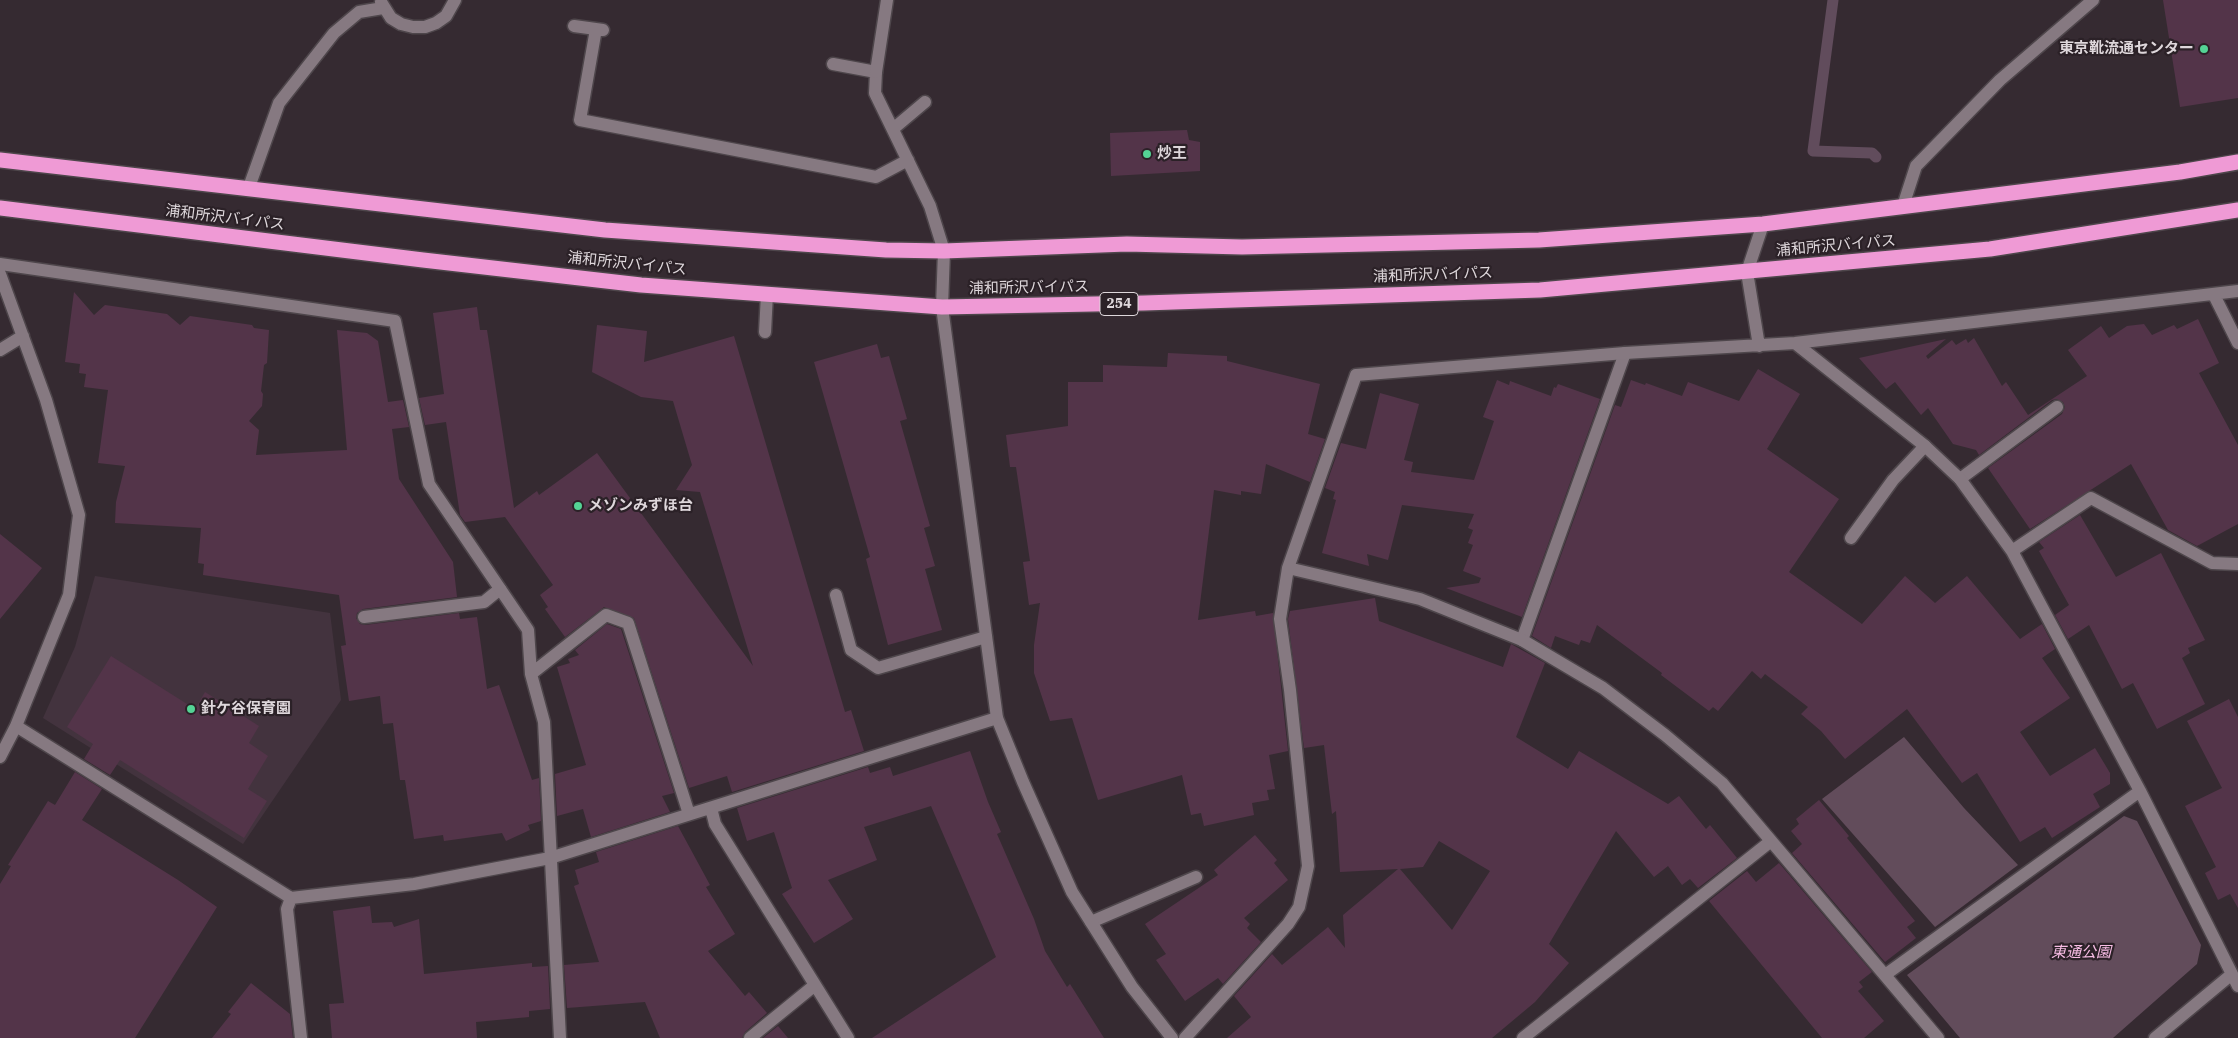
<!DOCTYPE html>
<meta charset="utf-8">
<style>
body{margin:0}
canvas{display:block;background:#352a31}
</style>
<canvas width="2238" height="1038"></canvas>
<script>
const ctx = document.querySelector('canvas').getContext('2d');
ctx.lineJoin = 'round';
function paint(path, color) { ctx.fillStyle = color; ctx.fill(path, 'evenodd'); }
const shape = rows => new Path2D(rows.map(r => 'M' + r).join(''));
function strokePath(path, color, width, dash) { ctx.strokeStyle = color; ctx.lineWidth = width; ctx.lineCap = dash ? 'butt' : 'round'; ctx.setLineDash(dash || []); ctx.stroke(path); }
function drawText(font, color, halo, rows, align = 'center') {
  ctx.font = font + ' "IBM Plex Serif","Noto Sans JP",serif'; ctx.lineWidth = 4.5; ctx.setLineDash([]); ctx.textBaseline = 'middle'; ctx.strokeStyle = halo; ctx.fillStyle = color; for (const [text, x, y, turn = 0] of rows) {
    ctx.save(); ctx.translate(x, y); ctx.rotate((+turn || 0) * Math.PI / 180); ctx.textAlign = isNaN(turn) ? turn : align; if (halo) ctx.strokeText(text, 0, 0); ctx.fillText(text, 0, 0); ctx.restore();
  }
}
const built = shape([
 [95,576,330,613,341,700,243,844,43,718,75,647]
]);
const green = shape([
 [1904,737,1964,808,2018,865,1935,927,1822,799],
 [2124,816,2137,821,2201,945,2197,964,2113,1038,1960,1038,1907,975]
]);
const stream = shape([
 [1833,0,1813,151,1872,153,1876,157]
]);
const building = shape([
 [2163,0,2238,0,2238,98,2180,107],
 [1187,130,1189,140,1200,142,1200,171,1111,176,1110,133],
 [74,292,94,315,105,305,167,314,180,325,190,316,252,325,254,328,269,330,267,363,264,365,261,391,263,394,262,406,249,421,259,430,256,455,347,450,337,330,367,333,378,341,388,402,403,400,409,427,392,429,399,479,453,562,457,597,363,609,357,613,356,618,360,624,365,625,459,613,460,619,477,617,487,689,499,685,532,780,539,778,541,821,528,825,530,830,506,841,502,833,444,841,443,835,414,839,405,780,400,780,393,723,383,724,380,696,349,701,341,646,346,645,339,595,203,575,204,564,198,563,201,528,115,523,116,502,125,466,98,463,108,390,84,387,86,374,79,373,80,364,65,362],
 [477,307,480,330,487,330,514,508,537,491,539,495,597,453,753,666,700,492,676,490,692,465,673,401,641,397,592,372,597,325,647,331,644,362,734,336,845,712,851,710,864,751,732,792,727,776,689,788,634,618,604,607,565,637,545,609,548,607,540,595,553,585,505,517,465,522,460,515,446,422,425,425,419,398,444,394,433,313],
 [2198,319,2219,363,2199,373,2238,445,2238,524,2197,546,2168,530,2131,464,2030,529,1988,468,2062,414,2065,407,2063,402,2057,399,2052,400,1979,455,1976,450,1953,444,1928,408,1921,415,1895,382,1886,389,1859,358,1946,339,1926,356,1928,359,1952,340,1956,345,1966,339,1968,343,1974,338,2002,386,2006,382,2028,415,2087,376,2068,350,2101,326,2109,338,2127,326,2144,324,2152,335,2174,325,2177,329],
 [877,344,881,358,889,356,907,419,900,421,930,526,924,528,935,566,925,569,942,630,888,645,866,559,870,557,814,362],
 [1168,353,1227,356,1227,361,1320,384,1308,434,1325,439,1310,482,1266,464,1261,494,1241,491,1241,495,1214,490,1198,620,1255,611,1256,616,1273,613,1288,751,1269,755,1275,789,1267,790,1269,800,1252,803,1254,815,1204,826,1201,813,1191,815,1182,775,1098,800,1072,718,1050,721,1034,673,1034,645,1040,603,1029,605,1023,562,1030,561,1016,467,1010,467,1006,435,1068,426,1068,382,1103,382,1103,365,1167,367],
 [1758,369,1800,394,1767,449,1839,499,1789,572,1862,624,1905,576,1935,603,1967,576,2020,639,2042,624,2055,649,2042,658,2070,698,2020,732,2050,776,2095,748,2110,773,2110,784,2093,794,2100,807,2052,838,2045,827,2020,842,1977,773,1962,783,1907,709,1845,759,1821,731,1801,714,1808,707,1765,674,1761,679,1752,671,1718,711,1713,707,1709,711,1661,675,1662,673,1597,625,1590,643,1581,640,1579,645,1555,636,1551,648,1532,636,1615,405,1621,407,1631,380,1645,385,1646,383,1682,396,1688,382,1739,401],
 [1497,380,1509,385,1510,381,1551,396,1554,387,1556,388,1558,384,1600,399,1522,617,1446,588,1479,583,1481,578,1463,571,1473,545,1468,543,1473,530,1468,528,1474,514,1402,505,1388,560,1367,554,1369,566,1322,553,1336,500,1333,499,1335,492,1325,488,1341,443,1366,449,1380,393,1419,404,1404,460,1413,462,1411,472,1474,480,1494,421,1483,417],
 [2080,515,2116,577,2161,553,2205,640,2188,648,2190,653,2182,658,2205,704,2157,729,2133,683,2122,689,2089,625,2068,639,2055,615,2069,605,2039,551,2044,548,2039,542],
 [0,534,42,568,0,619],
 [1375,598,1379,621,1503,667,1511,644,1545,663,1516,737,1568,769,1579,751,1668,804,1679,796,1706,829,1710,825,1737,858,1698,888,1690,879,1682,885,1668,866,1654,877,1616,831,1549,944,1569,963,1535,1002,1492,1038,1227,1038,1251,1017,1234,996,1272,954,1282,965,1328,927,1345,948,1343,915,1398,869,1340,872,1336,811,1332,814,1324,745,1304,748,1288,619,1290,611],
 [1439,841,1490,871,1452,930,1400,869,1423,867],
 [607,624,621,629,674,793,662,796,670,812,591,837,583,809,557,816,555,774,586,765,557,667,570,663,568,659,579,655,575,650],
 [111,656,195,709,205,692,259,726,249,743,268,756,248,789,267,801,244,838,120,760,110,775,84,759,93,744,67,727],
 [2229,699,2238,717,2238,908,2230,894,2218,900,2205,873,2216,867,2185,806,2222,788,2187,721],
 [970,751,988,802,1001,832,997,834,1034,919,1045,951,1067,987,1070,984,1104,1038,872,1038,996,957,931,806,864,827,877,860,828,880,853,919,814,943,782,894,792,888,774,832,747,841,737,808,868,767,870,773,890,767,893,776],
 [75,772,102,789,82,820,178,880,217,907,135,1038,0,1038,0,884,11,866,8,865,48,801,55,805],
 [1819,800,1849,836,1847,838,1915,921,1907,927,1916,938,1885,962,1792,853,1802,844,1791,831,1799,824,1796,819],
 [678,826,710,885,706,887,735,934,708,951,745,996,749,992,767,1013,745,1032,742,1038,660,1038,645,1002,567,1008,564,965,599,962,574,886,579,884,575,870,599,862,596,852],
 [1255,835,1277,860,1274,863,1288,880,1244,918,1250,924,1247,928,1261,942,1223,984,1218,978,1185,1001,1156,960,1166,954,1145,924,1218,875,1214,870],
 [1779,863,1872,972,1859,982,1863,987,1858,991,1884,1021,1864,1038,1822,1038,1709,901,1747,871,1756,882],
 [370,906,372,923,392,922,394,927,419,919,424,974,532,963,532,967,548,966,550,1009,529,1011,529,1017,476,1022,477,1038,332,1038,329,1004,344,1003,333,911],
 [251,983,290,1014,293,1038,212,1038,231,1014,228,1012],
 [778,1026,788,1038,763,1038]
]);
const lane = shape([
 [381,2,391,18,401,24,413,27,425,27,436,23,446,16,455,0],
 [574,26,603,30],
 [596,29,580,120,876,177,908,160],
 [833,64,876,72,875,93,930,206,944,251],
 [893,129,925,102],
 [248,190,279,103,334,33,359,12,383,8],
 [1903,206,1916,166,2000,80,2093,0],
 [765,332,767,294],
 [1960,479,2057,407],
 [1851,538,1893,480,1925,446],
 [836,595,851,650,878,668,986,637],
 [364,617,484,602,500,589],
 [1522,640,1625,353],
 [1091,922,1196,877]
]);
const street = shape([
 [876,72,887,0],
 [0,264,395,321,429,484,528,630,531,674,544,722,560,1038],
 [0,274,46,400,79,515,69,595,16,726,0,757],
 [2214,295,2238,343],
 [1795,343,1925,446,1960,479,2012,551,2140,791,2238,986],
 [1759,346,1747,272,1763,224],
 [0,350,23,336],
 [2012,551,2091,498,2212,563,2238,564],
 [1288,568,1420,599,1522,640,1603,688,1665,735,1722,783,1938,1038],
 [531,674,606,615,628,623,689,814],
 [16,726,291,898,414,884,550,858,997,718],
 [711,808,715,824,848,1038],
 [291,898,287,909,301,1038],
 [1885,975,2140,791],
 [750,1038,815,985],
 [1185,1038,1288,924,1299,907,1308,866,1290,690,1280,619,1288,568,1356,375,1625,353,1795,343,2238,291],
 [1523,1038,1771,841],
 [2155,1038,2232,974]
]);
const secondary = shape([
 [944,251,942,307,997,718,1023,782,1072,892,1132,987,1172,1038]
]);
const highway = shape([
 [0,160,605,230,886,250,944,251,1127,244,1242,247,1539,240,1763,224,2180,172,2238,162],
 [0,208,423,260,641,285,942,307,1144,303,1540,290,1990,249,2238,210]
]);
const markers = [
 [2204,49,5,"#54d395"],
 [1147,154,5,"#54d395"],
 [578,506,5,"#54d395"],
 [191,709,5,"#54d395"]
];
const shields = [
 [1119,304,38]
];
const shieldNames = [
 ["254",1119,304]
];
const poiNames = [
 ["東京靴流通センター",2194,49,"right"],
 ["炒王",1157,154],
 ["メゾンみずほ台",588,506],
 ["針ケ谷保育園",201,709]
];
const streetNames = [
 ["浦和所沢バイパス",225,218,7],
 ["浦和所沢バイパス",1836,246,-5],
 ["浦和所沢バイパス",627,264,6],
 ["浦和所沢バイパス",1433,275,-2],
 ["浦和所沢バイパス",1029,288,-1]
];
const parkNames = [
 ["東通公園",2081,953]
];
paint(built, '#43333e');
paint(green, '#624c5b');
strokePath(stream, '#614c5c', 11);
paint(building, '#533449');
strokePath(lane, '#4e464b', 15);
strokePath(street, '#4e464b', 15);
strokePath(secondary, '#4e464b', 15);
strokePath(highway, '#4e464b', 18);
strokePath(lane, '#867981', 12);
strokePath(street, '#867981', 12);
strokePath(secondary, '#867981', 12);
strokePath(highway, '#ef9ad5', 15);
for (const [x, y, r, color] of markers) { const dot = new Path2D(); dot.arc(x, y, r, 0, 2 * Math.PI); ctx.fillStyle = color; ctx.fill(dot); strokePath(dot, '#2b2127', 2); }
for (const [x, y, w] of shields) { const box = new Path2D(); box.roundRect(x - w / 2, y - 11.5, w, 23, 4); ctx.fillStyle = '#2b2127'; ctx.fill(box); strokePath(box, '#ded7db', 1); }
drawText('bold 14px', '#ded7db', null, shieldNames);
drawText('bold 15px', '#ded7db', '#2b2127', poiNames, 'left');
drawText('15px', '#ded7db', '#2b2127', streetNames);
drawText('italic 15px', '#f7bce4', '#2b2127', parkNames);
</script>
